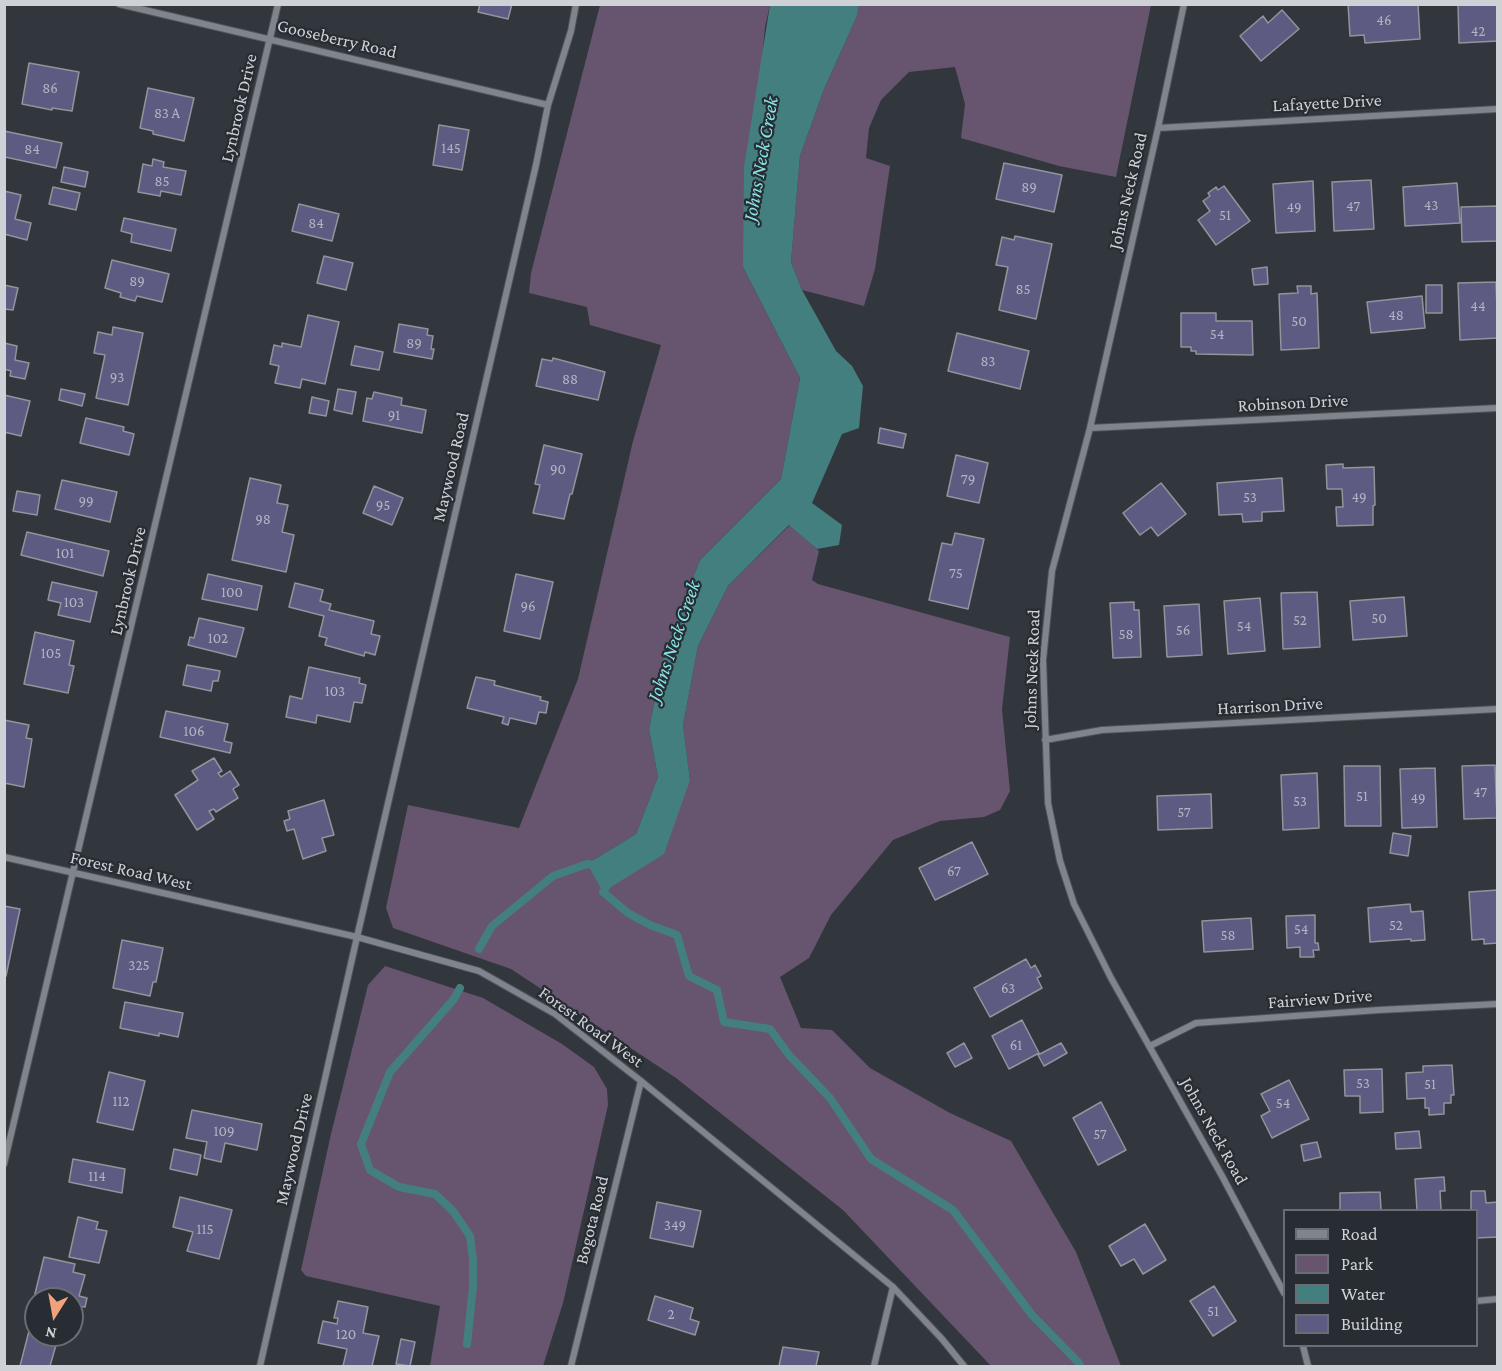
<!DOCTYPE html>
<style>
body{margin:0}
#map{position:relative;width:1502px;height:1371px;overflow:hidden;background:#32373d;font-family:"Crimson Pro",serif}
canvas{display:block}
.frame{position:absolute;inset:0;border:6px solid #ced2d6;pointer-events:none}
.legend{position:absolute;left:1283px;top:1209px;width:195px;height:138px;box-sizing:border-box;background:#282c33;border:2px solid #6a6e74;margin:0;padding:8px 10px;list-style:none;font-size:18px;color:#ced2d6}
.legend li{display:flex;align-items:center;gap:12px;height:30px}
.legend b{width:30px;border:2px solid #6a6e74}
.north{position:absolute;left:24px;top:1287px;width:60px;height:60px;box-sizing:border-box;background:#282c33;border:2px solid #6a6e74;border-radius:50%;rotate:191deg;font-size:16px;font-weight:700;line-height:24px;text-align:center;color:#ced2d6}
.north::after{content:'';display:block;margin:auto;width:21px;height:27px;background:#f1a17c;clip-path:polygon(50% 0,100% 100%,50% 72%,0 100%)}
</style>
<div id="map">
<canvas width="1502" height="1371"></canvas>
<div class="frame"></div>
<ul class="legend">
<li><b style="height:8px;background:#80858d"></b>Road</li>
<li><b style="height:16px;background:#67546e"></b>Park</li>
<li><b style="height:16px;background:#447f80"></b>Water</li>
<li><b style="height:16px;background:#5d5b81"></b>Building</li>
</ul>
<div class="north">N</div>
</div>
<script>
const ctx = document.querySelector('canvas').getContext('2d');
ctx.lineJoin = 'round';
function paint(path, color) { ctx.fillStyle = color; ctx.fill(path, 'evenodd'); }
const shape = rows => new Path2D(rows.map(r => 'M' + r).join(''));
function strokePath(path, color, width, dash) { ctx.strokeStyle = color; ctx.lineWidth = width; ctx.lineCap = dash ? 'butt' : 'round'; ctx.setLineDash(dash || []); ctx.stroke(path); }
function drawText(font, color, halo, rows, align = 'center') {
  ctx.font = font + ' "Crimson Pro",serif'; ctx.lineWidth = 4.5; ctx.setLineDash([]); ctx.textBaseline = 'middle'; ctx.strokeStyle = halo; ctx.fillStyle = color; for (const [text, x, y, turn = 0] of rows) {
    ctx.save(); ctx.translate(x, y); ctx.rotate((+turn || 0) * Math.PI / 180); ctx.textAlign = isNaN(turn) ? turn : align; if (halo) ctx.strokeText(text, 0, 0); ctx.fillText(text, 0, 0); ctx.restore();
  }
}
const green = shape([
 [600,5,770,5,765,27,743,267,800,378,781,479,700,560,665,650,649,729,658,777,636,834,587,864,604,892,690,780,683,725,698,646,728,586,790,525,819,551,812,580,818,584,1010,637,1002,709,1010,791,1000,810,984,817,940,821,893,840,831,915,809,958,780,977,801,1028,832,1030,870,1068,950,1113,1011,1141,1076,1252,1121,1366,991,1366,843,1210,676,1078,511,969,393,928,386,908,408,805,519,828,578,679,633,441,661,345,590,325,587,307,529,293,531,273],
 [859,5,1151,5,1116,177,1059,166,961,138,965,104,955,67,909,72,881,100,869,128,866,158,890,166,875,269,864,306,802,290,791,262,800,156,824,89,857,16],
 [385,966,483,998,562,1044,594,1067,607,1089,608,1105,563,1303,543,1366,430,1366,440,1306,306,1276,301,1270,331,1134,368,985]
]);
const water = shape([
 [770,5,859,5,857,16,824,89,800,156,791,262,802,290,836,351,852,366,863,386,859,428,842,434,812,503,842,525,839,545,817,549,789,525,728,586,698,646,683,725,690,780,664,854,603,892,587,864,636,834,658,777,649,729,665,650,700,560,781,479,800,378,743,267,744,167]
]);
const stream = shape([
 [608,884,603,892,628,913,650,925,677,935,689,976,717,990,724,1022,770,1029,789,1055,830,1098,871,1159,953,1210,1032,1315,1079,1363,1080,1366],
 [479,949,492,926,553,876,587,864,595,865],
 [460,988,454,999,390,1072,361,1144,370,1170,399,1187,435,1194,453,1211,470,1236,473,1260,473,1287,467,1344]
]);
const building = shape([
 [480,4,512,4,508,19,478,12,480,4],
 [1348,4,1418,4,1420,39,1365,43,1364,35,1350,36,1348,4],
 [1458,4,1497,4,1498,41,1459,43,1458,4],
 [1282,10,1299,29,1261,61,1240,36,1263,16,1268,23,1282,10],
 [29,63,79,72,72,111,52,108,52,110,22,104,29,63],
 [148,88,194,98,184,141,153,134,153,131,140,128,148,88],
 [439,125,469,130,462,170,433,165,439,125],
 [4,131,62,143,56,168,5,157,4,131],
 [153,159,164,162,163,167,186,171,181,195,161,191,160,196,138,192,143,164,152,166,153,159],
 [1004,163,1062,175,1054,212,996,199,1004,163],
 [64,167,88,172,85,187,61,182,64,167],
 [1371,180,1374,229,1334,231,1332,182,1371,180],
 [1313,181,1315,231,1276,233,1273,184,1313,181],
 [1457,183,1460,223,1405,226,1403,187,1457,183],
 [1224,186,1250,221,1216,245,1198,220,1210,211,1203,201,1210,196,1208,193,1216,187,1218,190,1224,186],
 [53,187,80,193,76,210,49,204,53,187],
 [4,191,21,195,15,219,31,223,27,240,4,234,4,191],
 [299,204,339,214,332,241,292,231,299,204],
 [1498,206,1498,241,1462,242,1461,207,1498,206],
 [124,218,176,229,171,251,131,242,132,234,121,231,124,218],
 [1015,236,1052,244,1036,319,999,310,1008,267,996,265,1002,237,1014,240,1015,236],
 [324,256,353,263,346,290,317,283,324,256],
 [112,260,169,274,162,302,137,296,135,301,120,297,121,293,105,288,112,260],
 [1267,267,1268,284,1254,285,1252,269,1267,267],
 [1496,282,1498,338,1460,340,1458,283,1496,282],
 [4,285,18,288,13,310,4,309,4,285],
 [1426,285,1442,285,1442,313,1426,313,1426,285],
 [1297,286,1311,286,1311,294,1317,293,1319,348,1281,350,1279,294,1298,293,1297,286],
 [1422,296,1425,328,1371,333,1367,302,1422,296],
 [1181,313,1216,313,1216,321,1252,321,1253,355,1196,354,1196,351,1191,351,1191,347,1181,347,1181,313],
 [308,315,339,322,325,384,302,379,300,388,275,383,279,366,270,364,274,345,282,347,282,343,301,347,308,315],
 [399,324,428,329,427,335,433,336,431,349,434,349,432,359,394,352,399,324],
 [113,327,143,333,128,405,96,398,105,355,94,353,98,332,112,335,113,327],
 [957,333,1029,351,1020,389,948,371,957,333],
 [4,343,17,346,15,360,29,363,25,379,10,376,11,371,4,369,4,343],
 [355,346,383,352,379,370,351,365,355,346],
 [553,358,605,372,598,400,536,386,542,359,552,361,553,358],
 [61,389,85,394,82,406,59,400,61,389],
 [338,389,356,392,352,414,334,410,338,389],
 [374,392,402,398,401,405,426,410,422,433,363,421,367,398,372,399,374,392],
 [4,395,30,401,21,436,4,432,4,395],
 [312,397,329,401,326,416,309,413,312,397],
 [86,418,124,427,123,431,134,434,129,455,80,443,86,418],
 [880,428,906,434,903,448,878,443,880,428],
 [544,445,582,454,572,494,570,494,564,519,533,513,540,485,535,484,544,445],
 [956,455,988,463,979,503,947,496,956,455],
 [1343,464,1343,468,1374,467,1375,505,1373,506,1373,525,1337,526,1336,507,1343,507,1342,489,1327,489,1326,465,1343,464],
 [250,478,281,485,277,503,288,505,282,532,294,535,286,572,232,560,250,478],
 [1282,478,1284,511,1262,512,1262,521,1243,522,1242,514,1219,515,1217,483,1282,478],
 [62,480,117,492,110,522,55,509,62,480],
 [1161,483,1186,514,1158,536,1151,527,1140,535,1123,513,1161,483],
 [374,486,403,498,392,525,363,513,374,486],
 [17,491,40,495,37,515,13,511,17,491],
 [27,532,109,551,103,576,21,555,27,532],
 [955,533,984,539,968,609,929,600,942,543,952,545,955,533],
 [208,574,262,586,257,610,202,599,208,574],
 [516,574,553,582,540,639,504,631,516,574],
 [52,582,97,592,90,622,58,615,61,603,48,600,52,582],
 [295,583,323,590,320,601,331,604,329,610,374,621,371,634,380,636,375,655,365,652,364,656,325,645,327,638,319,636,324,616,289,607,295,583],
 [1317,592,1320,647,1283,649,1281,593,1317,592],
 [1404,597,1407,636,1353,640,1350,601,1404,597],
 [1260,598,1265,651,1228,654,1224,601,1260,598],
 [1134,602,1134,610,1139,610,1141,657,1113,658,1110,603,1134,602],
 [1199,604,1202,655,1167,657,1164,606,1199,604],
 [199,618,244,628,236,657,188,645,190,637,194,638,199,618],
 [35,632,74,641,69,665,74,666,68,693,24,684,35,632],
 [187,665,220,671,218,681,213,681,211,691,183,685,187,665],
 [309,667,360,678,359,683,366,685,362,703,354,702,350,722,317,715,316,723,286,717,290,696,302,699,309,667],
 [476,677,495,681,494,685,541,697,540,700,548,702,546,713,539,712,536,724,510,718,508,725,502,723,504,717,467,708,476,677],
 [166,711,228,724,224,741,232,743,230,753,160,737,166,711],
 [4,720,29,725,26,738,32,739,24,787,4,783,4,720],
 [214,758,222,771,218,773,221,777,230,771,239,785,233,789,238,798,216,812,214,809,209,811,214,819,197,830,175,795,198,780,192,771,214,758],
 [1495,765,1497,818,1464,819,1462,766,1495,765],
 [1344,766,1380,766,1381,826,1345,826,1344,766],
 [1435,768,1437,827,1402,828,1400,769,1435,768],
 [1317,773,1319,828,1283,830,1281,775,1317,773],
 [1211,794,1212,828,1158,830,1157,796,1211,794],
 [324,800,334,835,322,838,326,851,303,859,294,829,287,831,284,821,290,819,288,811,324,800],
 [1393,833,1411,836,1408,856,1390,853,1393,833],
 [972,842,988,874,935,900,919,868,972,842],
 [1498,890,1498,943,1484,944,1484,939,1472,940,1469,892,1498,890],
 [1410,904,1411,912,1423,911,1425,940,1411,941,1411,939,1370,942,1368,908,1410,904],
 [4,906,20,909,6,976,4,975,4,906],
 [1315,915,1315,943,1318,943,1319,950,1313,950,1314,957,1300,957,1300,947,1287,948,1286,916,1315,915],
 [1251,918,1253,949,1204,952,1202,921,1251,918],
 [122,940,163,948,156,982,153,982,150,996,113,988,122,940],
 [1026,959,1031,968,1035,965,1041,976,1037,978,1042,988,990,1017,974,988,1026,959],
 [125,1002,183,1013,178,1037,159,1033,159,1036,120,1028,125,1002],
 [1022,1020,1039,1053,1009,1069,992,1036,1022,1020],
 [964,1043,972,1058,955,1067,947,1053,964,1043],
 [1061,1043,1067,1053,1044,1066,1038,1055,1061,1043],
 [1452,1065,1454,1095,1451,1095,1451,1103,1444,1103,1444,1114,1429,1115,1429,1108,1425,1108,1425,1098,1407,1099,1406,1073,1423,1072,1423,1066,1452,1065],
 [1382,1069,1383,1112,1360,1113,1360,1096,1345,1096,1344,1070,1382,1069],
 [109,1072,145,1081,133,1130,97,1122,109,1072],
 [1289,1080,1309,1119,1272,1138,1261,1116,1270,1111,1261,1094,1289,1080],
 [1101,1102,1126,1150,1098,1165,1073,1118,1101,1102],
 [192,1110,262,1124,257,1150,225,1143,221,1162,204,1158,207,1142,186,1138,192,1110],
 [1419,1131,1421,1148,1396,1149,1395,1133,1419,1131],
 [1317,1142,1321,1157,1304,1161,1301,1145,1317,1142],
 [174,1149,201,1155,197,1175,170,1169,174,1149],
 [73,1159,125,1169,122,1193,69,1182,73,1159],
 [1444,1177,1445,1191,1440,1191,1441,1210,1417,1210,1415,1179,1444,1177],
 [1471,1191,1485,1191,1486,1203,1498,1202,1498,1237,1476,1238,1476,1210,1471,1210,1471,1191],
 [1380,1192,1381,1210,1340,1210,1340,1193,1380,1192],
 [180,1197,232,1210,219,1259,187,1251,193,1232,173,1227,180,1197],
 [657,1202,701,1211,693,1247,650,1238,657,1202],
 [78,1217,98,1222,96,1229,107,1231,99,1263,69,1257,78,1217],
 [1145,1224,1166,1260,1143,1274,1134,1259,1121,1266,1109,1246,1145,1224],
 [44,1257,75,1264,73,1272,85,1275,79,1296,87,1298,85,1307,79,1306,77,1312,72,1311,72,1299,36,1299,36,1302,33,1302,44,1257],
 [1214,1286,1236,1321,1213,1336,1190,1301,1214,1286],
 [655,1296,693,1308,690,1319,699,1322,695,1335,648,1320,655,1296],
 [338,1301,368,1307,363,1333,379,1336,372,1366,343,1366,347,1349,318,1343,323,1321,337,1324,338,1318,334,1318,338,1301],
 [29,1331,36,1333,36,1335,58,1338,50,1366,53,1366,20,1366,29,1331],
 [401,1339,415,1342,410,1366,396,1364,401,1339],
 [783,1347,819,1352,816,1366,779,1366,783,1347]
]);
const street = shape([
 [119,4,548,105],
 [1184,4,1158,128,1090,428,1052,571,1043,660,1048,803,1060,861,1074,904,1111,978,1222,1176,1284,1293],
 [1158,128,1498,109],
 [1090,428,1498,408],
 [1045,740,1102,730,1498,709],
 [4,857,357,937,479,971,555,1014,641,1081,893,1287,942,1339,964,1366],
 [1150,1046,1196,1023,1379,1010,1498,1004],
 [4,1164,278,4],
 [1476,1301,1498,1299],
 [1303,1346,1308,1366],
 [260,1366,357,937,536,165,548,105,571,31,576,4],
 [571,1366,641,1081],
 [874,1366,893,1287]
]);
const numberNames = [
 ["46",1384,20],
 ["42",1478,31],
 ["86",50,88],
 ["83 A",167,113],
 ["145",451,148],
 ["84",32,149],
 ["85",162,181],
 ["89",1029,187],
 ["43",1431,205],
 ["47",1353,206],
 ["49",1294,207],
 ["51",1225,215],
 ["84",316,223],
 ["89",137,281],
 ["85",1023,289],
 ["44",1478,306],
 ["48",1396,315],
 ["50",1299,321],
 ["54",1217,334],
 ["89",414,343],
 ["83",988,361],
 ["93",117,377],
 ["88",570,379],
 ["91",394,415],
 ["90",558,469],
 ["79",968,479],
 ["53",1250,497],
 ["49",1359,497],
 ["99",86,501],
 ["95",383,505],
 ["98",263,519],
 ["101",65,553],
 ["75",956,573],
 ["100",232,592],
 ["103",74,602],
 ["96",528,606],
 ["50",1379,618],
 ["52",1300,620],
 ["54",1244,626],
 ["56",1183,630],
 ["58",1126,634],
 ["102",218,638],
 ["105",51,653],
 ["103",335,691],
 ["106",194,731],
 ["47",1480,792],
 ["51",1362,796],
 ["49",1418,798],
 ["53",1300,801],
 ["57",1184,812],
 ["67",954,871],
 ["52",1396,925],
 ["54",1301,929],
 ["58",1228,935],
 ["325",139,965],
 ["63",1008,988],
 ["61",1016,1045],
 ["53",1363,1083],
 ["51",1430,1084],
 ["112",121,1101],
 ["54",1283,1103],
 ["109",224,1131],
 ["57",1100,1134],
 ["114",97,1176],
 ["349",675,1225],
 ["115",205,1229],
 ["51",1213,1311],
 ["2",671,1314],
 ["120",346,1334]
];
const streetNames = [
 ["Gooseberry Road",337,39,13],
 ["Lafayette Drive",1327,103,-3],
 ["Lynbrook Drive",239,108,-77],
 ["Johns Neck Road",1128,191,-77],
 ["Robinson Drive",1293,403,-3],
 ["Maywood Road",451,467,-77],
 ["Lynbrook Drive",128,581,-77],
 ["Johns Neck Road",1032,669,-88],
 ["Harrison Drive",1270,706,-3],
 ["Forest Road West",131,871,13],
 ["Fairview Drive",1320,999,-4],
 ["Forest Road West",591,1027,36],
 ["Johns Neck Road",1214,1131,61],
 ["Maywood Drive",294,1149,-77],
 ["Bogota Road",592,1220,-76]
];
const waterNames = [
 ["Johns Neck Creek",761,159,-80],
 ["Johns Neck Creek",674,641,-71]
];
paint(green, '#67546e');
paint(water, '#447f80');
strokePath(stream, '#447f80', 8);
paint(building, '#5d5b81');
strokePath(building, '#93939c', 1.5);
strokePath(street, '#4f5459', 8);
strokePath(street, '#80858d', 6);
drawText('15px', '#b2b4c1', null, numberNames);
drawText('18px', '#ced2d6', '#282c33', streetNames);
drawText('italic 20px', '#87e7e9', '#282c33', waterNames);
</script>
